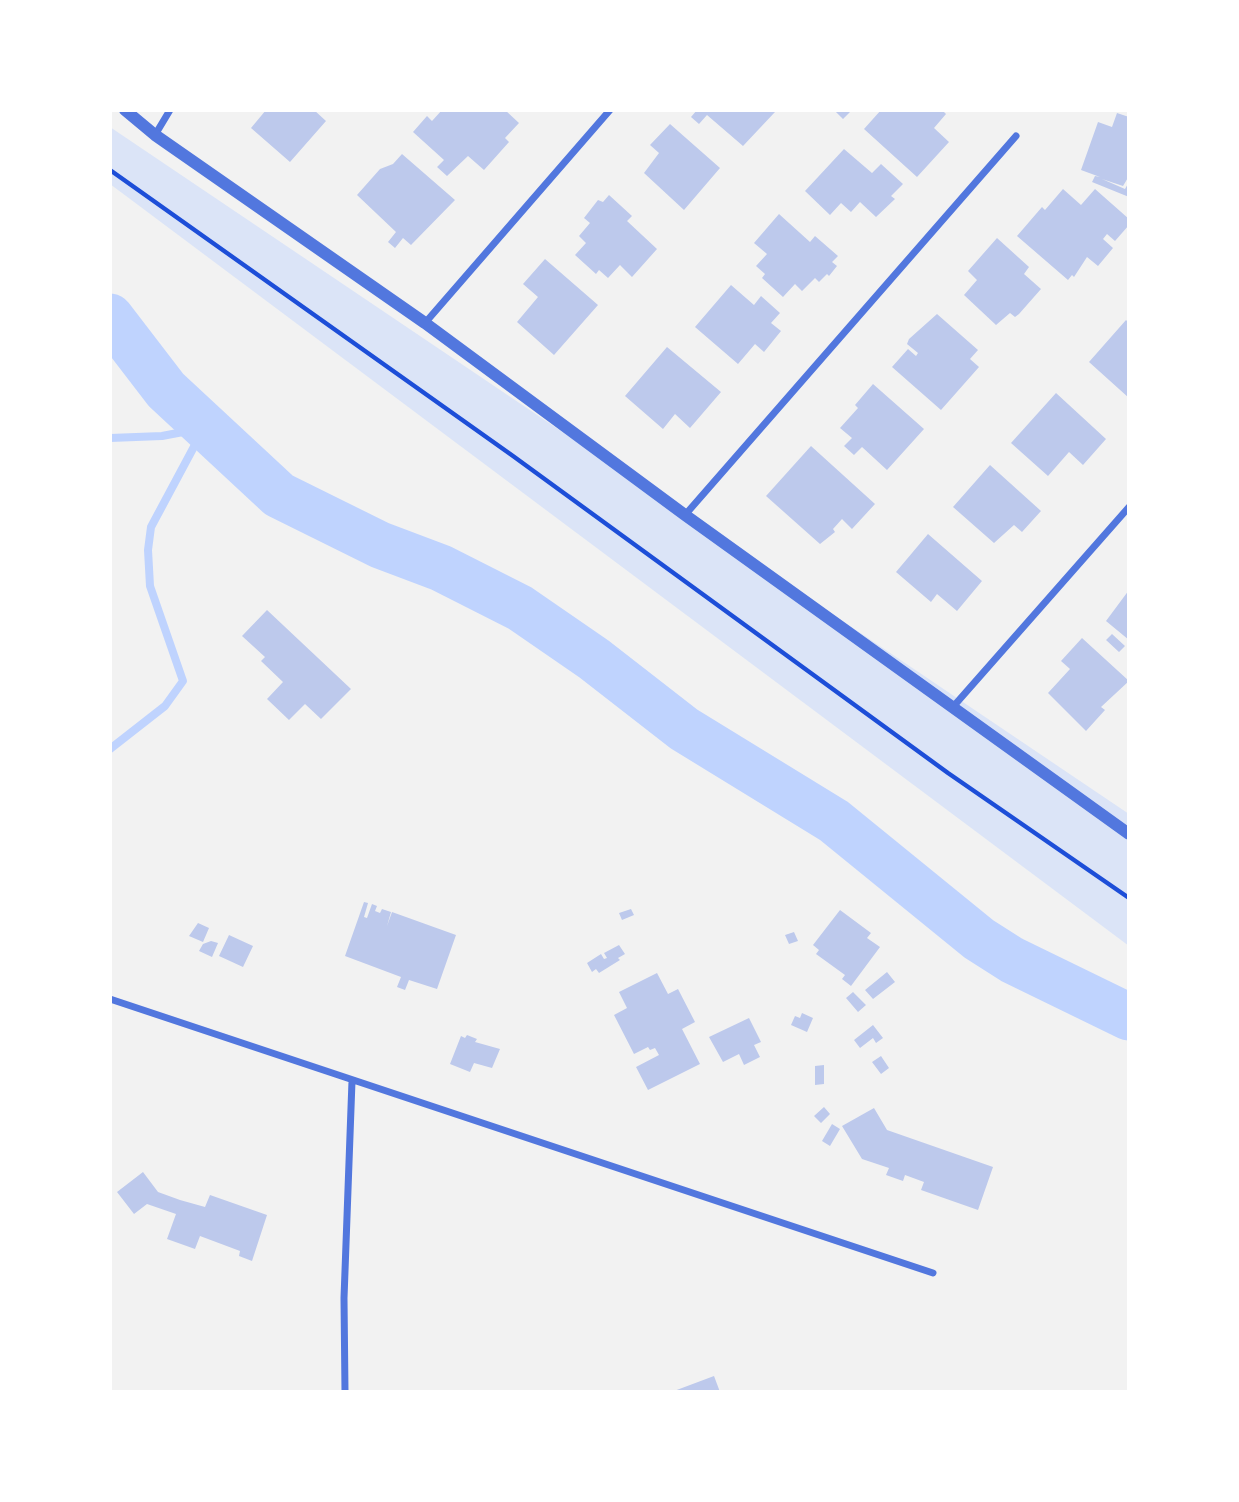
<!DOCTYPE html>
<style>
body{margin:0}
#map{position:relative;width:1239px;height:1502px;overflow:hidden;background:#f2f2f2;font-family:"PT Serif",serif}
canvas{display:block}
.frame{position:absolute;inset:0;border:112px solid #fff;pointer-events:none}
</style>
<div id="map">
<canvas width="1239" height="1502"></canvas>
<div class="frame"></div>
</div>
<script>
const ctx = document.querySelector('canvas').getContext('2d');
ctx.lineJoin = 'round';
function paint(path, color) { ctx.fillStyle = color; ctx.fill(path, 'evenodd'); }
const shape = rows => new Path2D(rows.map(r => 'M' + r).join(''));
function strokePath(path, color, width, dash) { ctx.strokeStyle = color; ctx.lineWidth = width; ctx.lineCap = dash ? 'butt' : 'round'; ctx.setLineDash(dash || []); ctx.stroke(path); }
const green = shape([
 [110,127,1129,814,1129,946,110,184]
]);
const stream = shape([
 [110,438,162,436,204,428],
 [110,749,165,706,183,681,150,586,148,550,151,527,204,428]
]);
const river = shape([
 [110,317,166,390,279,495,380,545,441,568,520,608,594,659,684,729,834,821,979,939,1012,960,1129,1017]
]);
const building = shape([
 [266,110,314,110,326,121,290,162,251,128],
 [442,110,505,110,519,123,505,138,509,142,484,170,468,156,447,176,437,167,444,160,413,132,427,116,432,121],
 [697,110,780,110,775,112,743,146,707,115,699,124,691,117],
 [834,110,848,110,850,112,843,119],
 [881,110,942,110,946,114,934,128,949,142,917,177,864,129],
 [1117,113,1129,117,1129,176,1123,186,1102,179,1125,189,1129,182,1129,197,1092,182,1095,176,1100,177,1081,170,1098,122,1112,127],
 [670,124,720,168,684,210,644,173,659,153,650,145],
 [844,149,872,173,881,164,903,184,891,196,895,199,876,217,860,202,851,212,841,203,830,215,805,191],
 [402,154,455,200,411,245,403,238,395,248,388,242,396,232,357,195,380,169,393,164],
 [1063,189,1081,205,1095,189,1129,219,1129,225,1115,241,1107,234,1103,239,1113,248,1098,266,1087,257,1074,277,1072,275,1068,280,1017,236,1042,207,1045,210],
 [609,195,632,216,627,221,657,249,632,277,620,265,608,278,599,270,596,274,575,255,586,243,579,236,590,223,584,218,598,200,603,202],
 [779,214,810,242,815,236,838,256,832,262,837,266,829,276,827,274,819,282,815,278,802,291,795,284,783,297,762,278,765,274,756,266,767,254,754,243],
 [997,238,1029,267,1024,274,1041,289,1019,314,1015,317,1010,313,996,325,964,295,977,280,968,271],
 [545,259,598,305,554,355,517,322,538,297,523,284],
 [731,285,754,305,761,296,780,313,771,323,781,331,764,352,755,344,738,364,695,327],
 [937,314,978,350,970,359,979,367,941,410,892,367,908,349,916,356,918,353,907,344,909,339],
 [1126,320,1129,323,1129,398,1089,362],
 [667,347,721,392,690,428,675,414,663,429,625,396],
 [873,384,924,429,887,470,862,447,854,455,844,446,852,438,840,428,858,408,855,405],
 [1056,393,1106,439,1083,465,1069,452,1048,476,1011,443],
 [811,446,875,504,852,529,842,519,833,529,835,532,820,544,766,496],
 [990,465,1041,511,1022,532,1014,525,994,543,953,507],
 [928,534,982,581,957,611,937,594,931,602,896,572],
 [1129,590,1129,640,1106,621],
 [267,610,351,689,321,719,305,704,289,720,267,699,283,682,261,661,265,657,242,636],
 [1112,634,1125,646,1119,652,1106,640],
 [1082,638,1129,681,1101,707,1105,710,1086,731,1048,693,1070,669,1061,661],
 [364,902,368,903,364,917,367,918,372,904,377,906,375,911,380,913,382,909,391,912,387,926,392,912,456,935,437,989,409,980,405,990,397,987,401,977,345,956],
 [631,909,634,915,622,920,619,913],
 [840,910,871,933,867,938,880,947,851,986,842,979,845,975,816,954,819,950,813,945],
 [198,923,209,928,203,942,189,936],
 [794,932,798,941,789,944,785,935],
 [229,935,253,946,243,967,219,956],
 [211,941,218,943,212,957,199,951,203,944],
 [619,945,625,954,618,958,620,960,599,973,596,969,592,972,587,963,601,954,604,959,607,958,604,953],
 [887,972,895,982,873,999,865,990],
 [657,973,668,994,678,989,695,1022,682,1029,700,1064,648,1090,636,1067,659,1055,655,1048,650,1050,648,1047,634,1054,614,1015,627,1008,619,992],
 [853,992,866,1005,858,1012,846,998],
 [802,1013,813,1018,807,1032,791,1025,795,1016,800,1018],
 [749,1018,761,1042,754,1045,760,1057,744,1065,739,1054,723,1062,709,1037],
 [873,1025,883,1038,876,1043,873,1038,860,1048,854,1040],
 [467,1035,477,1039,475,1042,500,1049,492,1068,474,1063,470,1072,450,1064,461,1036,465,1038],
 [881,1056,889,1068,881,1074,872,1062],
 [824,1065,824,1084,815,1085,815,1066],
 [824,1107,830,1114,821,1123,814,1116],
 [874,1108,887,1130,993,1167,978,1210,921,1190,924,1182,905,1175,903,1181,886,1175,889,1168,862,1159,842,1126],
 [832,1124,840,1129,830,1146,822,1141],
 [143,1172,158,1192,180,1200,205,1207,210,1195,267,1215,252,1261,239,1256,240,1251,200,1236,195,1249,167,1239,176,1214,147,1204,134,1214,117,1192],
 [714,1376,720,1392,674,1392,674,1391]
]);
const path = shape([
 [110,170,513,456,948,773,1129,898]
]);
const minor = shape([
 [155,135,170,110],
 [425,323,610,110],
 [685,515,1016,136],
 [952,708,1129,507],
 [110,999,933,1273],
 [345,1392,344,1298,352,1081]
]);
const tertiary = shape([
 [125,110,155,135,425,323,685,515,1129,834]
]);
paint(green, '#dbe4f7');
strokePath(stream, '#bfd3fe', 8);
strokePath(river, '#bfd3fe', 47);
paint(building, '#bdc9ec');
strokePath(path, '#1d4ed8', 4.5);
strokePath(minor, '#5277de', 7);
strokePath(tertiary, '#5277de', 12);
</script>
